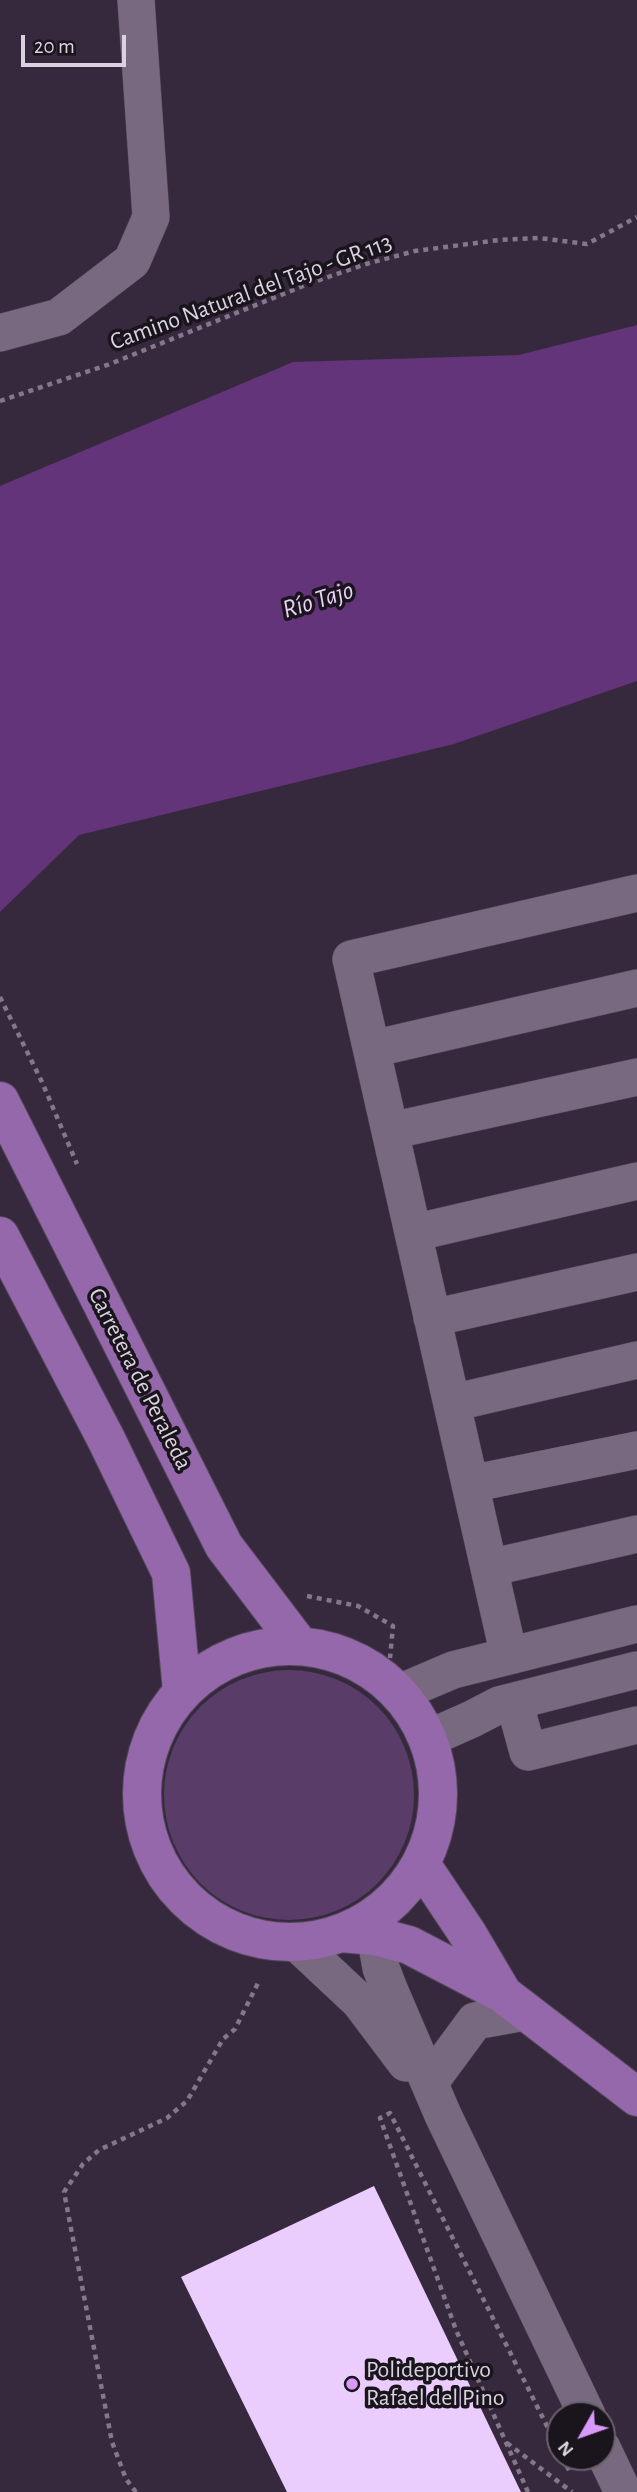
<!DOCTYPE html>
<meta charset="utf-8">
<style>
body{margin:0}
#map{position:relative;width:637px;height:2492px;overflow:hidden;background:#36293d;font-family:"Alegreya Sans",sans-serif}
canvas{display:block}
.north{position:absolute;left:546px;top:2401px;width:70px;height:70px;box-sizing:border-box;background:#1a141d;border:2px solid #67606b;border-radius:50%;rotate:230deg;font-size:19px;font-weight:700;line-height:28px;text-align:center;color:#dad2df}
.north::after{content:'';display:block;margin:auto;width:24px;height:32px;background:#d89af8;clip-path:polygon(50% 0,100% 100%,50% 72%,0 100%)}
.scale{position:absolute;left:21px;top:35px;width:105px;height:32px;box-sizing:border-box;border:4px solid #dad2df;border-top:0;padding-left:9px;font-size:21px;line-height:24px;white-space:nowrap;color:#dad2df;-webkit-text-stroke:5px #1a141d;paint-order:stroke}
</style>
<div id="map">
<canvas width="637" height="2492"></canvas>
<div class="north">N</div>
<div class="scale">20 m</div>
</div>
<script>
const ctx = document.querySelector('canvas').getContext('2d');
ctx.lineJoin = 'round';
function paint(path, color) { ctx.fillStyle = color; ctx.fill(path, 'evenodd'); }
const shape = rows => new Path2D(rows.map(r => 'M' + r).join(''));
function strokePath(path, color, width, dash) { ctx.strokeStyle = color; ctx.lineWidth = width; ctx.lineCap = dash ? 'butt' : 'round'; ctx.setLineDash(dash || []); ctx.stroke(path); }
function drawText(font, color, halo, rows, align = 'center') {
  ctx.font = font + ' "Alegreya Sans",sans-serif'; ctx.lineWidth = 7; ctx.setLineDash([]); ctx.textBaseline = 'middle'; ctx.strokeStyle = halo; ctx.fillStyle = color; for (const [text, x, y, turn = 0] of rows) {
    ctx.save(); ctx.translate(x, y); ctx.rotate((+turn || 0) * Math.PI / 180); ctx.textAlign = isNaN(turn) ? turn : align; if (halo) ctx.strokeText(text, 0, 0); ctx.fillText(text, 0, 0); ctx.restore();
  }
}
const green = shape([
 '164 1795a125 125 0 1 1 250 0a125 125 0 1 1-250 0Z'
]);
const water = shape([
 [637,325,637,681,454,744,79,835,0,912,0,486,293,362,519,355]
]);
const building = shape([
 [374,2186,521,2492,287,2492,181,2277]
]);
const path = shape([
 [0,401,110,364,308,284,366,264,415,251,499,240,539,238,587,244,637,217],
 [0,997,42,1082,77,1164],
 [307,1596,358,1606,393,1626,390,1658],
 [507,2443,572,2492],
 [562,2457,570,2472],
 [136,2492,126,2479,112,2442,64,2192,83,2164,99,2150,167,2118,187,2101,223,2039,235,2029,258,1983],
 [528,2492,456,2330,380,2118,390,2113,560,2452]
]);
const minor = shape([
 [0,333,59,317,132,261,151,217,136,0],
 [372,1049,637,988],
 [390,1131,637,1077],
 [413,1233,637,1181],
 [432,1318,637,1272],
 [452,1403,637,1360],
 [470,1484,637,1450],
 [489,1568,637,1534],
 [509,1656,351,959,637,893],
 [399,1693,453,1670,637,1624],
 [514,1701,528,1752,637,1725],
 [427,1739,472,1719,499,1705,637,1670],
 [372,1917,381,1968,389,1989,443,2115,587,2415],
 [296,1942,360,2002,406,2063],
 [430,2082,475,2021,525,2012],
 [602,2448,623,2492]
]);
const major = shape([
 [0,1101,224,1546,300,1646],
 [0,1236,106,1439,171,1573,182,1691],
 '142 1794a148 148 0 1 1 296 0a148 148 0 1 1-296 0Z',
 [421,1864,467,1933,503,1994],
 [341,1933,375,1936,409,1945,503,1994,637,2097]
]);
const markers = [
 [352,2384,7,"#d89af8"]
];
const streetNames = [
 ["Camino Natural del Tajo - GR 113",251,292,-20],
 ["Carretera de Peraleda",140,1379,63]
];
const poiNames = [
 ["Polideportivo",366,2370],
 ["Rafael del Pino",366,2398]
];
const waterNames = [
 ["Río Tajo",318,600,-17]
];
paint(green, '#593d68');
paint(water, '#633479');
paint(building, '#ebcdfd');
strokePath(minor, '#524758', 38);
strokePath(major, '#524758', 40);
strokePath(path, '#837889', 4.5, [5, 5]);
strokePath(minor, '#786980', 37);
strokePath(major, '#9568ac', 38);
for (const [x, y, r, color] of markers) { const dot = new Path2D(); dot.arc(x, y, r, 0, 2 * Math.PI); ctx.fillStyle = color; ctx.fill(dot); strokePath(dot, '#1a141d', 2.5); }
drawText('24px', '#dad2df', '#1a141d', streetNames);
drawText('24px', '#dad2df', '#1a141d', poiNames, 'left');
drawText('italic 26px', '#e9d0f8', '#1a141d', waterNames);
</script>
